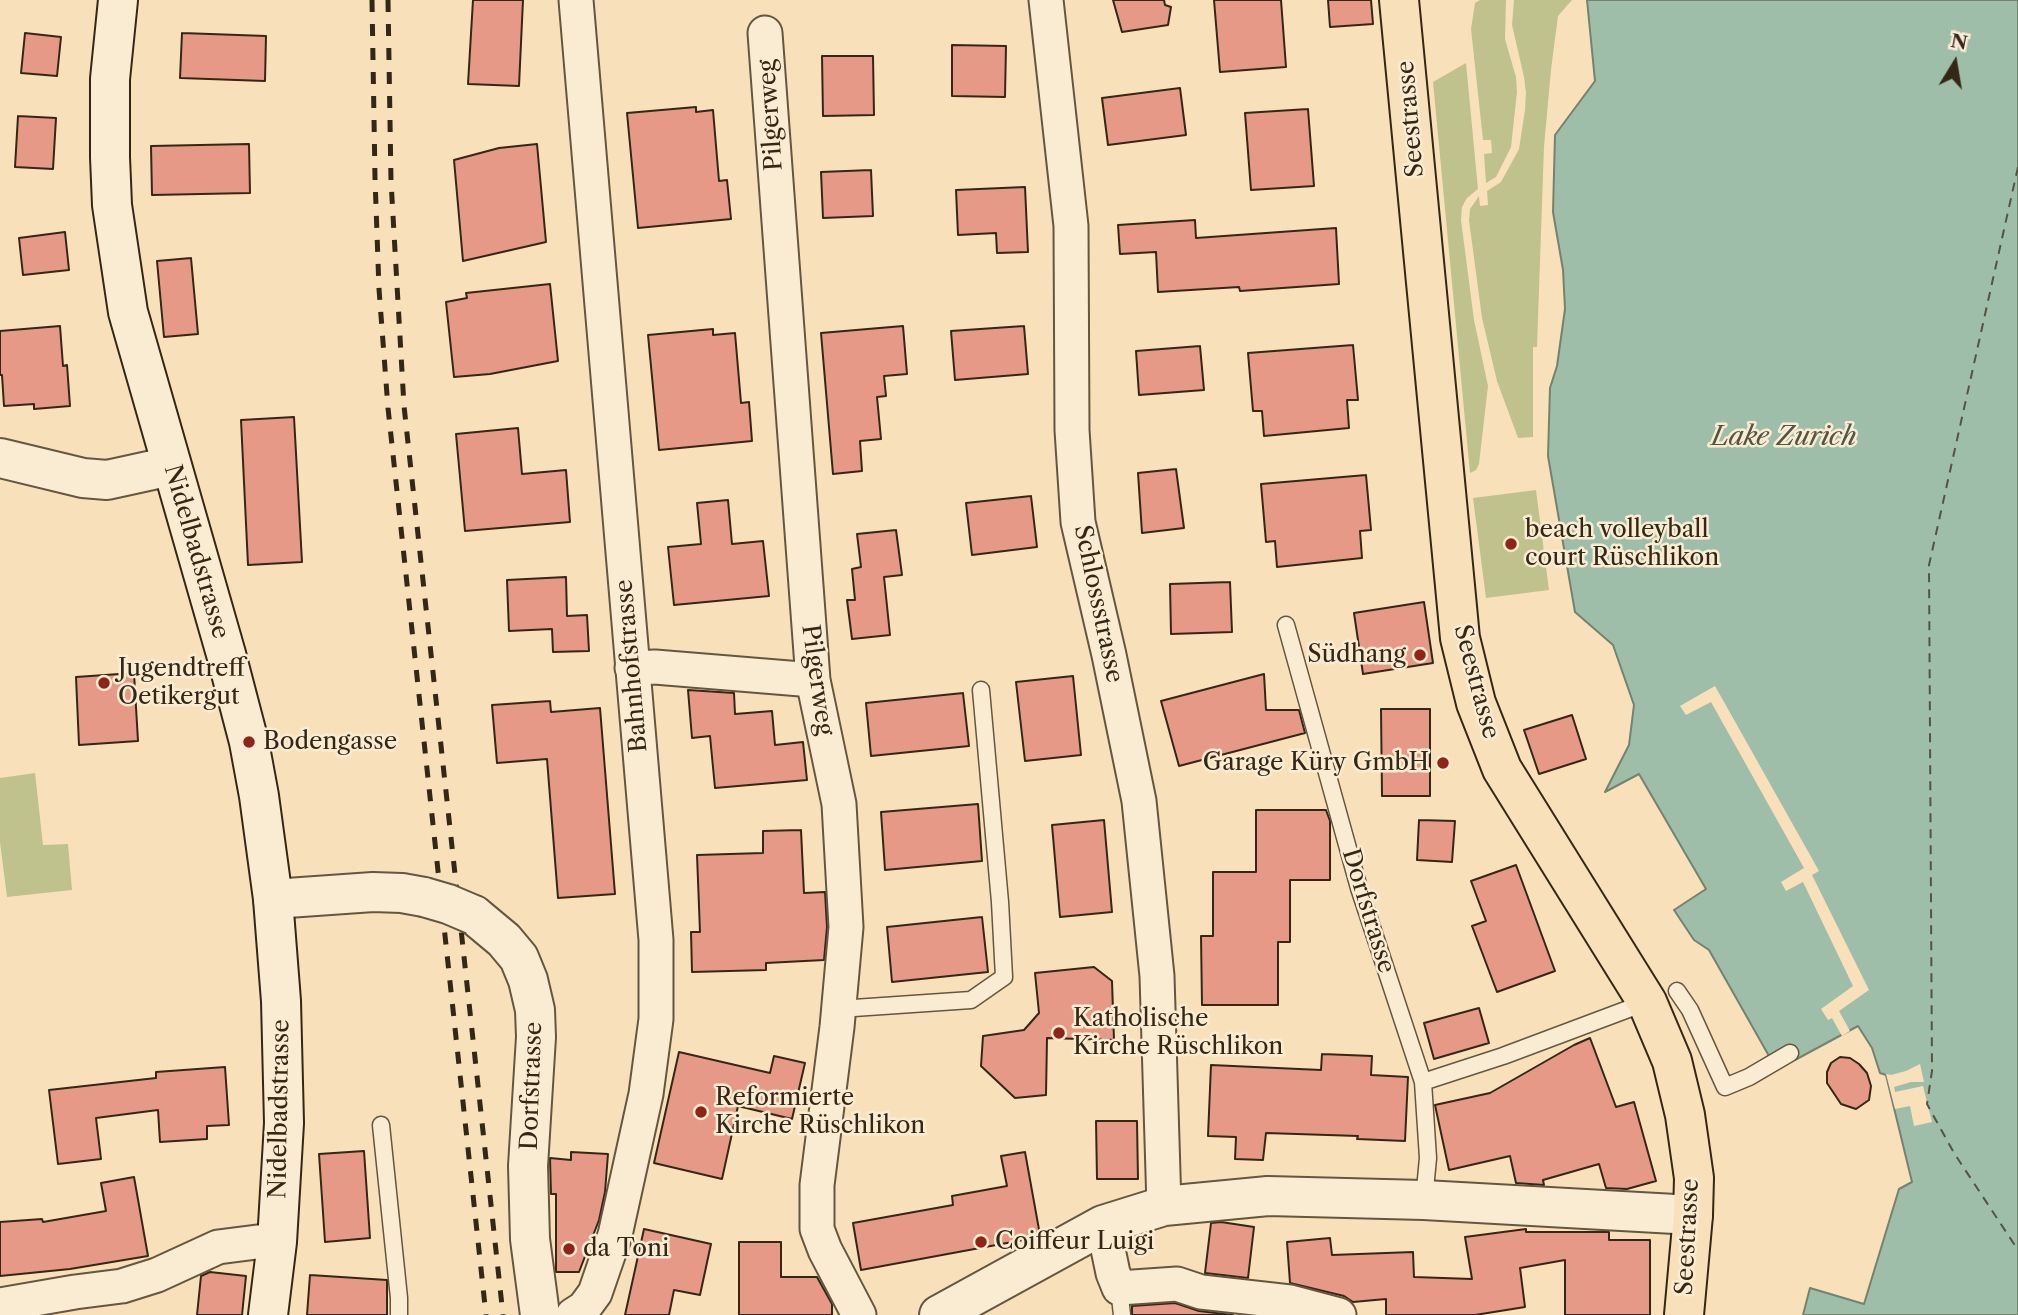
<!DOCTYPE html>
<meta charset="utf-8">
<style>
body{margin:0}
#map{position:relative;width:2018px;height:1315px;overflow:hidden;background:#f8e1ba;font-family:"Libre Caslon Text",serif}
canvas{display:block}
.north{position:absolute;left:1920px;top:28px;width:70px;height:70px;-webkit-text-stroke:5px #faecd2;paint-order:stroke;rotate:11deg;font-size:19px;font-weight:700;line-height:28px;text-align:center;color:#342716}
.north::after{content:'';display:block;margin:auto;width:24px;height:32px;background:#342716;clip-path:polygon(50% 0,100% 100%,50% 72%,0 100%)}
</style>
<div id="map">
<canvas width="2018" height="1315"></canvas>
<div class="north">N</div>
</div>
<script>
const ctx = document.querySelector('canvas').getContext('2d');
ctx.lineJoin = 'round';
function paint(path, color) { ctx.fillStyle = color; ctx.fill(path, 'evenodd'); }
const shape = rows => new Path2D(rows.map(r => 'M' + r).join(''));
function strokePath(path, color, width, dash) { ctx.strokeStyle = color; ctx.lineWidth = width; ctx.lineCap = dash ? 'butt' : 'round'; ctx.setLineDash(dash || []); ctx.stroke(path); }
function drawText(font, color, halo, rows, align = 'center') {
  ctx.font = font + ' "Libre Caslon Text",serif'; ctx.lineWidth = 5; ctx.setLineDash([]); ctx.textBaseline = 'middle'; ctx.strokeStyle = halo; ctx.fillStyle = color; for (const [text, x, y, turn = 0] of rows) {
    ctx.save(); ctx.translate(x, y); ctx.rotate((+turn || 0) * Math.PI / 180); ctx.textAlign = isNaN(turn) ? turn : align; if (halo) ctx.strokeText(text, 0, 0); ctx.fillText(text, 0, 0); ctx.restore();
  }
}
const green = shape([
 [1480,0,1506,0,1505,39,1516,77,1517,92,1511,147,1496,177,1486,183,1484,154,1492,153,1491,140,1483,140,1471,29,1475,3],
 [1514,0,1572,0,1558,16,1551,70,1544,147,1537,347,1533,347,1533,437,1518,438,1497,381,1482,318,1469,220,1470,209,1479,196,1480,206,1488,205,1487,191,1501,182,1519,149,1525,110,1526,93,1524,77,1512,25],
 [1466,63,1478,189,1467,198,1462,207,1461,220,1474,320,1488,386,1479,464,1476,470,1470,473,1433,82],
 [1536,490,1549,590,1486,598,1473,498],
 [35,773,43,845,68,844,72,890,7,897,0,842,0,778]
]);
const water = shape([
 [1587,0,2018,0,2018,1315,1803,1315,1810,1288,1864,1304,1899,1189,1912,1182,1886,1075,1880,1073,1872,1048,1858,1026,1795,1060,1786,1046,1769,1056,1709,950,1694,940,1674,910,1706,889,1639,774,1605,792,1629,745,1634,705,1613,645,1575,612,1548,456,1550,388,1557,366,1565,309,1563,270,1553,212,1555,135,1595,81,1587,0]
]);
const pier = shape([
 [1715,686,1819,871,1812,875,1869,990,1839,1011,1850,1031,1842,1036,1832,1018,1828,1020,1821,1009,1853,986,1803,882,1786,891,1781,882,1804,868,1711,702,1686,715,1680,706],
 [1920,1064,1924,1082,1911,1082,1894,1087,1895,1092,1923,1086,1932,1122,1914,1126,1910,1106,1895,1109,1886,1074,1891,1075,1906,1071]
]);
const ferry = shape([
 [2018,167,1929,565,1932,1071,1927,1104,1954,1153,2018,1250]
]);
const building = shape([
 [473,0,523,0,519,86,468,84,473,0],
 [1113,0,1164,0,1165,5,1171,7,1168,25,1122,32,1113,0],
 [1214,0,1281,0,1286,67,1220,72,1214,0],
 [1328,0,1371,0,1373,24,1330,27,1328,0],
 [25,33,61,37,57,76,21,73,25,33],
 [182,33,266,36,265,81,180,78,182,33],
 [952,45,1006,46,1005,97,952,96,952,45],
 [822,56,873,56,874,115,823,116,822,56],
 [1180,88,1186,135,1108,145,1102,98,1180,88],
 [696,107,696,112,713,110,719,181,727,180,731,219,638,228,627,113,696,107],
 [1308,109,1314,186,1251,190,1245,113,1308,109],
 [18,116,56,118,53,169,15,167,18,116],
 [249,144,250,193,152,195,151,146,249,144],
 [537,144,546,242,463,261,454,160,499,148,537,144],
 [871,170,873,216,823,218,821,172,871,170],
 [1025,187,1028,252,997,253,996,233,958,235,956,190,1025,187],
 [1195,220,1196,238,1336,228,1339,284,1240,291,1239,287,1158,292,1156,252,1120,254,1118,225,1195,220],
 [65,232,69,270,23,275,19,238,65,232],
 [191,258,198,334,164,337,157,261,191,258],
 [550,284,558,361,490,374,454,377,446,302,467,298,466,293,550,284],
 [60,326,63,366,67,365,70,406,34,409,34,404,4,406,2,375,0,375,0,331,60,326],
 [903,326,907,374,884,376,886,396,877,397,881,439,860,441,862,471,833,474,821,333,903,326],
 [1024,326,1028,374,955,380,951,331,1024,326],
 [713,329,713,335,735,333,741,403,749,402,752,441,659,450,648,335,713,329],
 [1353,345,1358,400,1347,400,1349,428,1264,436,1262,411,1253,411,1248,353,1353,345],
 [1200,346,1204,390,1139,395,1136,351,1200,346],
 [294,417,302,562,248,565,241,420,294,417],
 [518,428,522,474,566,470,570,522,465,531,456,434,518,428],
 [1176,469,1184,528,1142,533,1138,473,1176,469],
 [1366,475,1371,530,1360,531,1362,558,1277,567,1275,541,1266,542,1261,484,1366,475],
 [1031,496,1037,547,972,555,966,503,1031,496],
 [728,500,732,544,763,541,769,596,674,605,668,547,701,544,697,503,728,500],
 [896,530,902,575,884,577,890,635,852,639,847,600,855,600,852,569,861,567,857,534,896,530],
 [566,577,567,616,587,615,589,651,553,652,552,629,509,631,507,580,566,577],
 [1230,582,1232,632,1171,634,1170,584,1230,582],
 [1424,602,1433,663,1363,674,1354,613,1424,602],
 [134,673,138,741,79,745,76,677,134,673],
 [1264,674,1266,710,1299,710,1305,733,1179,766,1161,701,1264,674],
 [1073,676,1081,755,1025,761,1016,682,1073,676],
 [688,690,734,693,735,714,772,711,775,745,803,742,807,780,715,788,710,736,692,738,688,690],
 [963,693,969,746,871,756,866,703,963,693],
 [550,701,551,712,600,708,615,894,558,898,547,759,497,763,492,705,550,701],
 [1381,709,1430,709,1430,796,1382,796,1381,709],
 [1572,715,1586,759,1539,774,1524,730,1572,715],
 [978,804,982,861,885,870,881,812,978,804],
 [1256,810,1326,810,1330,821,1330,880,1290,880,1290,942,1278,942,1278,1005,1202,1005,1201,936,1213,936,1213,872,1256,872,1256,810],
 [1104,820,1112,912,1060,917,1052,825,1104,820],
 [1419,820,1455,821,1452,862,1417,860,1419,820],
 [801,830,804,893,825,892,827,927,824,960,766,963,766,970,692,972,691,932,700,932,697,855,763,853,763,831,801,830],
 [1516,865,1555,971,1497,992,1472,926,1486,921,1471,881,1516,865],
 [982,917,988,972,892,982,887,927,982,917],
 [1094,967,1112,981,1114,1040,1047,1038,1046,1095,1015,1098,981,1066,983,1036,1024,1030,1039,1013,1035,973,1094,967],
 [1479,1008,1489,1043,1434,1059,1424,1023,1479,1008],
 [1590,1038,1616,1107,1634,1102,1656,1181,1627,1189,1606,1188,1599,1164,1543,1180,1544,1185,1516,1183,1510,1156,1449,1170,1435,1105,1490,1093,1574,1045,1590,1038],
 [679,1052,770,1073,774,1056,805,1063,792,1119,738,1106,722,1179,654,1163,679,1052],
 [1322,1054,1372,1056,1371,1075,1408,1077,1405,1141,1357,1139,1358,1136,1266,1133,1263,1160,1235,1159,1236,1137,1208,1136,1211,1065,1321,1070,1322,1054],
 [1840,1057,1850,1058,1859,1064,1867,1073,1871,1086,1869,1100,1856,1109,1841,1104,1827,1083,1827,1072,1831,1063,1840,1057],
 [225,1067,229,1125,207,1126,207,1139,160,1142,158,1110,96,1118,101,1159,58,1164,49,1090,156,1078,156,1072,225,1067],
 [1096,1121,1137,1121,1138,1179,1097,1179,1096,1121],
 [364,1151,370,1238,325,1242,319,1154,364,1151],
 [571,1152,608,1154,605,1192,599,1220,579,1272,556,1272,556,1194,551,1194,550,1158,571,1160,571,1152],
 [1025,1152,1040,1235,1034,1238,861,1270,853,1223,953,1205,952,1196,1007,1186,1001,1156,1025,1152],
 [134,1177,148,1256,70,1269,0,1276,0,1222,42,1219,43,1222,106,1211,101,1183,134,1177],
 [1221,1222,1254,1227,1248,1278,1205,1273,1211,1223,1221,1222],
 [644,1229,711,1244,700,1295,674,1290,669,1315,625,1315,644,1229],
 [1526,1229,1526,1232,1609,1232,1609,1240,1650,1240,1650,1315,1565,1315,1565,1260,1520,1268,1525,1307,1475,1315,1386,1315,1386,1299,1353,1302,1344,1296,1290,1283,1287,1242,1330,1238,1332,1255,1413,1252,1414,1277,1472,1279,1465,1237,1526,1229],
 [739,1242,781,1242,781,1277,817,1277,832,1304,832,1315,739,1315,739,1242],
 [210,1272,246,1276,242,1315,197,1315,201,1276,210,1272],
 [310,1275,387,1280,387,1315,307,1315,310,1275],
 [1175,1303,1199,1311,1233,1315,1132,1315,1132,1306,1175,1303]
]);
const service = shape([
 [1286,625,1359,888,1423,1082,1428,1158,1424,1200],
 [1677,991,1690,1010,1725,1087,1749,1077,1790,1053],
 [839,1009,971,1000,1004,977,1000,902,981,690],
 [1423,1082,1503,1056,1647,1002],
 [381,1125,399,1298,399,1315],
 [1119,1288,1122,1315]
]);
const minor = shape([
 [1046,0,1071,226,1072,430,1078,522,1109,655,1139,801,1157,976,1164,1206],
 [765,33,813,680,839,804,846,927,837,1027,817,1185,817,1229,825,1250,859,1315],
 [632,668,655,667,813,680],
 [1103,1225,1113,1273,1119,1288,1177,1284,1201,1292,1290,1302,1339,1315],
 [0,1305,75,1292,122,1286,157,1275,218,1247,257,1242,277,1242],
 [573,1315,584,1308,595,1293,615,1235,646,1094,656,1019,656,940,576,0]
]);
const tertiary = shape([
 [0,458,83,478,107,480,171,466],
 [273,899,373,892,402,893,424,897],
 [474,915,504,940,519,958,528,980,535,1010,536,1037,528,1166,530,1239,540,1315],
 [939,1315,1103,1225,1164,1206,1268,1196,1424,1200,1693,1215]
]);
const secondary = shape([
 [118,0,110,79,110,157,112,205,128,312,226,654,249,742,259,796,273,899,281,1001,284,1123,277,1242,268,1315]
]);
const primary = shape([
 [1399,0,1460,638,1476,703,1502,769,1647,1002,1672,1061,1685,1115,1694,1178,1693,1215,1684,1315]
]);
const rail = shape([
 [372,0,375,178,379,289,388,408,486,1315],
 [388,0,391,181,404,406,503,1315]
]);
const tertiaryBridge = shape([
 [424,897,448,904,474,915]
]);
const markers = [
 [1511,544,7,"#8f2418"],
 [1420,655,7,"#8f2418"],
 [104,683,7,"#8f2418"],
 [249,742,7,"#8f2418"],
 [1443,763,7,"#8f2418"],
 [1059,1033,7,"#8f2418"],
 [701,1112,7,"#8f2418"],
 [981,1242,7,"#8f2418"],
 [569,1249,7,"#8f2418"]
];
const streetNames = [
 ["Pilgerweg",771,115,-94],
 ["Seestrasse",1411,119,-95],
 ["Nidelbadstrasse",196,552,74],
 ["Schlossstrasse",1098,604,78],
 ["Bahnhofstrasse",632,666,-95],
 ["Pilgerweg",817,680,82],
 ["Seestrasse",1476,682,75],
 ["Dorfstrasse",1368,911,73],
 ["Dorfstrasse",532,1086,-88],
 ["Nidelbadstrasse",280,1109,-89],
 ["Seestrasse",1688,1237,-87]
];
const poiNames = [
 ["beach volleyball",1525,530],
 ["court Rüschlikon",1525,558],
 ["Südhang",1406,655,"right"],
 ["Jugendtreff",118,669],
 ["Oetikergut",118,697],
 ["Bodengasse",263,742],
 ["Garage Küry GmbH",1429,763,"right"],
 ["Katholische",1073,1019],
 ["Kirche Rüschlikon",1073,1047],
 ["Reformierte",715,1098],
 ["Kirche Rüschlikon",715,1126],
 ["Coiffeur Luigi",995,1242],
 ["da Toni",583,1249]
];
const waterNames = [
 ["Lake Zurich",1784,437]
];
paint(green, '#c0c28d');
paint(water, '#9fbea9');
strokePath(water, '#74826e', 2);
paint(pier, '#f8e1ba');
strokePath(ferry, '#545442', 2, [9, 7]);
paint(building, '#e69986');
strokePath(building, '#342716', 2);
strokePath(service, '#65563f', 19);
strokePath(minor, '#65563f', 37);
strokePath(tertiary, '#65563f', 42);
strokePath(secondary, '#342716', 42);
strokePath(primary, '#342716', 42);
strokePath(service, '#faecd2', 16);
strokePath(minor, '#faecd2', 33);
strokePath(tertiary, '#faecd2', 38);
strokePath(secondary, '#faecd2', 38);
strokePath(primary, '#f8e1ba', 38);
strokePath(rail, '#342716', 5, [12, 12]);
strokePath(tertiaryBridge, '#65563f', 42, []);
strokePath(tertiaryBridge, '#faecd2', 38);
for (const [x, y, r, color] of markers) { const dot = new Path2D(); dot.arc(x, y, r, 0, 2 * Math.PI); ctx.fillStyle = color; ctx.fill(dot); strokePath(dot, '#faecd2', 2.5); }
drawText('24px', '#342716', '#faecd2', streetNames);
drawText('24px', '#342716', '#faecd2', poiNames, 'left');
drawText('italic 26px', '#545442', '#faecd2', waterNames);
</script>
